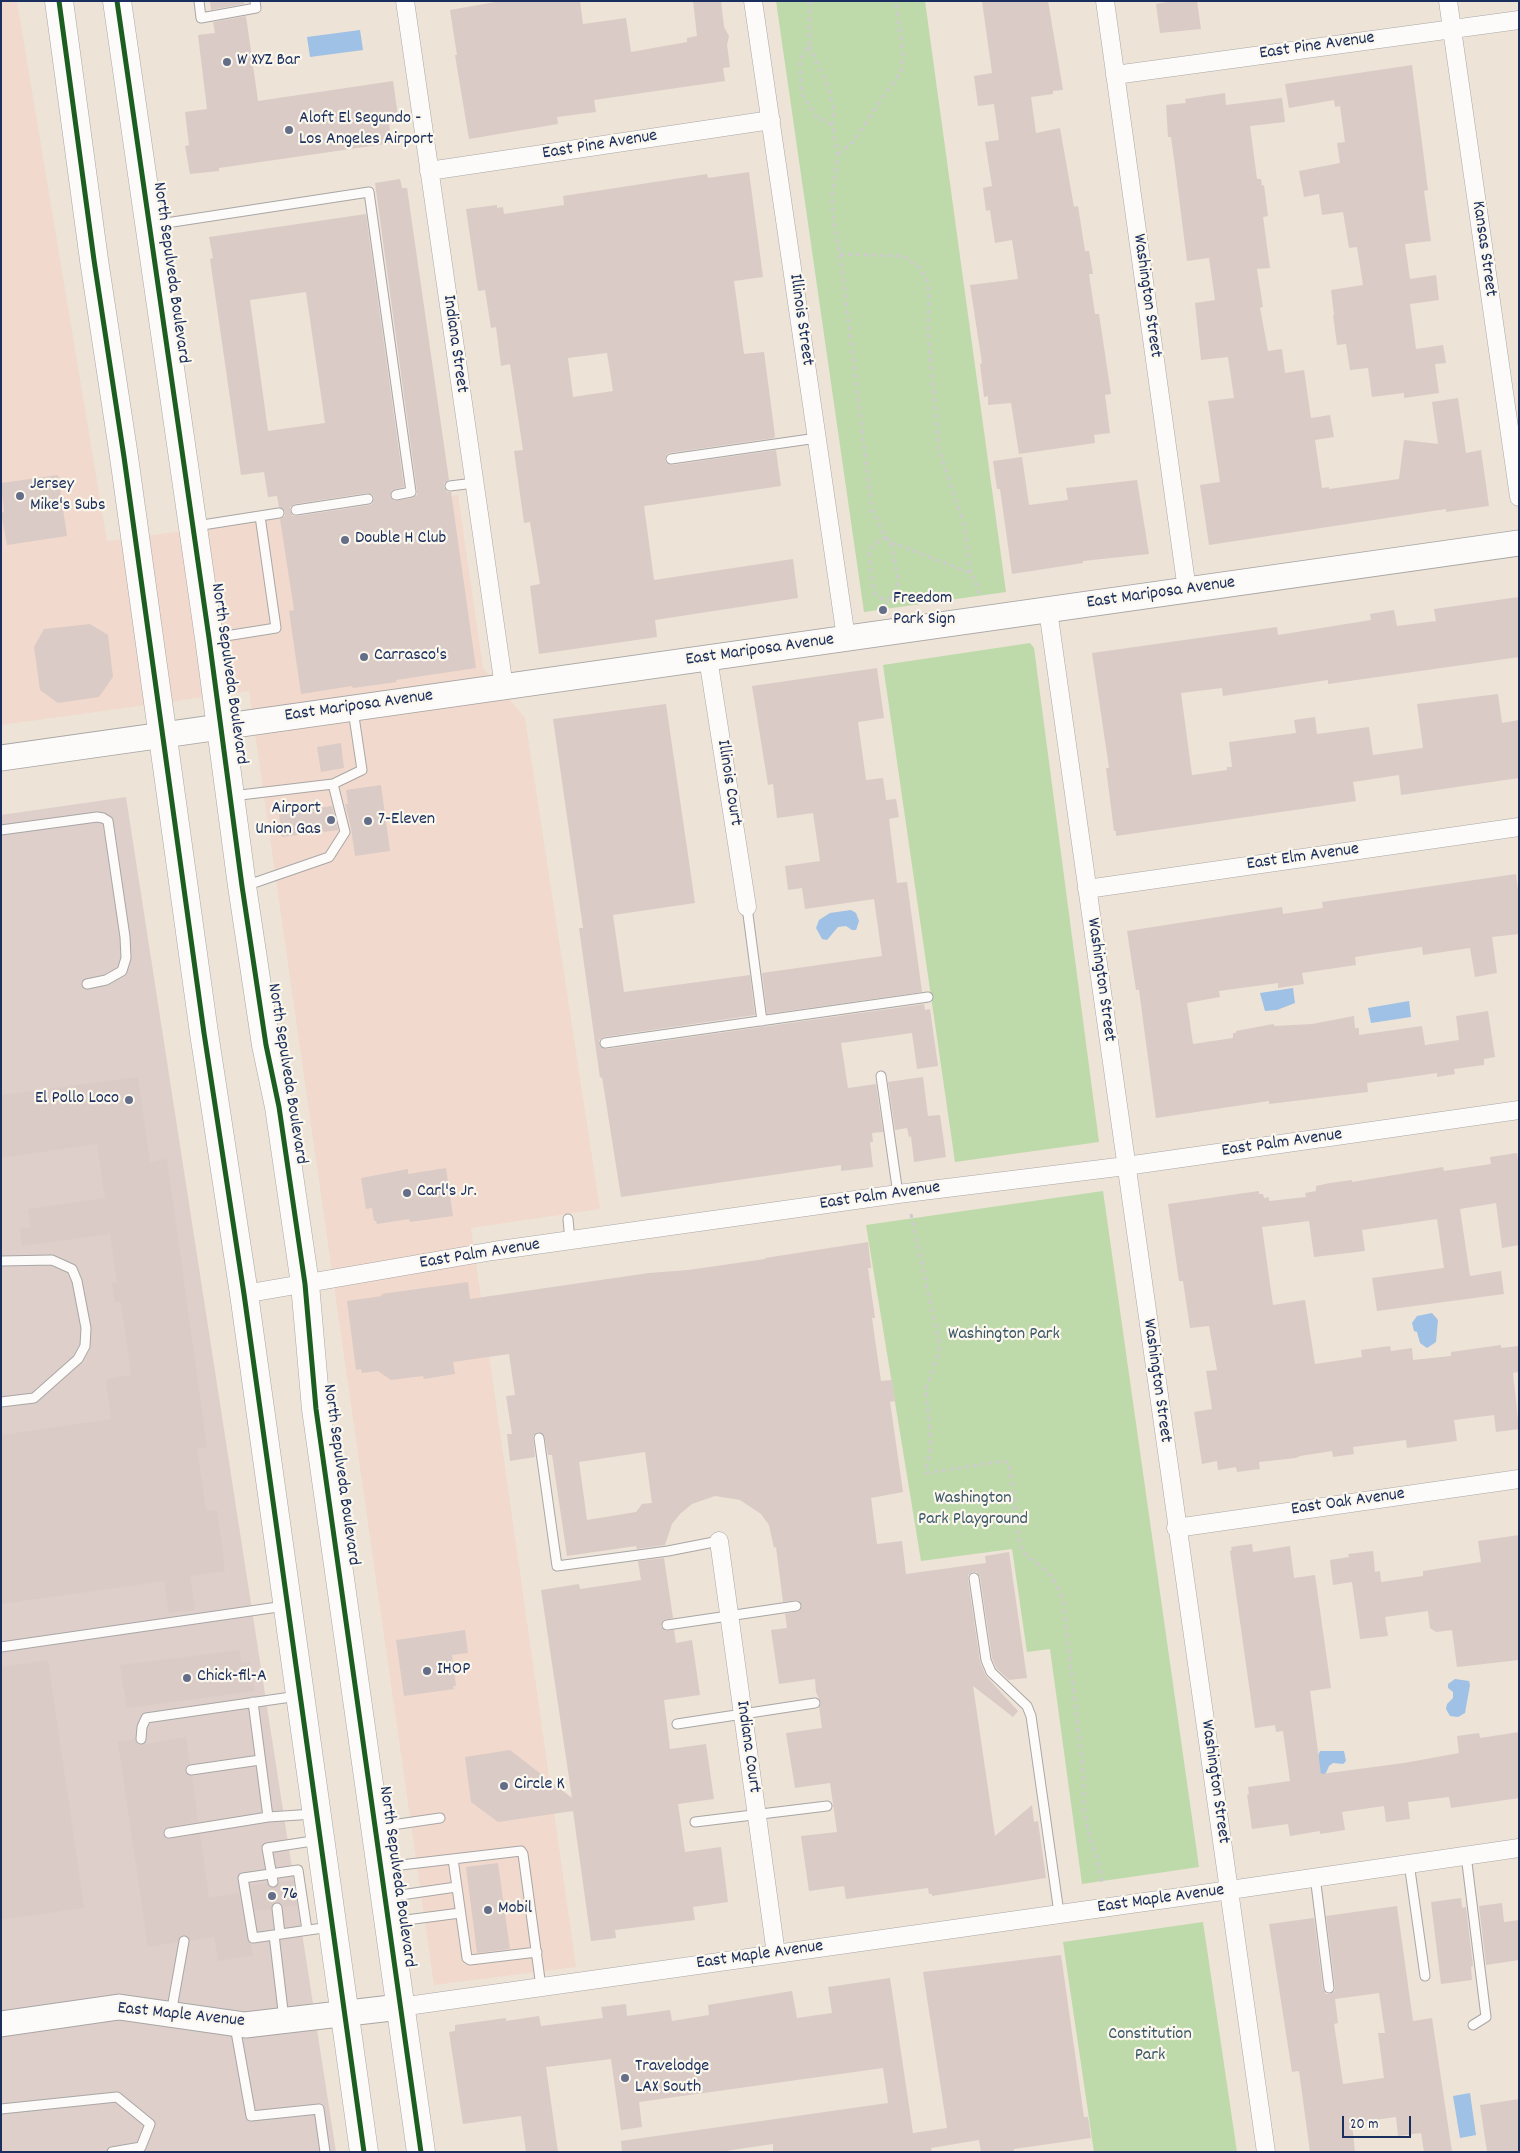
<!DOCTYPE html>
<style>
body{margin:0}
#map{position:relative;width:1520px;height:2153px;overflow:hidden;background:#ede3d7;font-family:Dekko,sans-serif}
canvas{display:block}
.frame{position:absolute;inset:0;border:2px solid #1b2f5e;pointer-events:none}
.scale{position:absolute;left:1342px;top:2116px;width:69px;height:22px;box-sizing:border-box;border:2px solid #1b2f5e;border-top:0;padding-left:6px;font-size:15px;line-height:18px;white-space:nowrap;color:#1b2f5e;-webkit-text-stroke:4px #fbf7ec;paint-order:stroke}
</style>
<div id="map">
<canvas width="1520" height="2153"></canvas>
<div class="frame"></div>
<div class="scale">20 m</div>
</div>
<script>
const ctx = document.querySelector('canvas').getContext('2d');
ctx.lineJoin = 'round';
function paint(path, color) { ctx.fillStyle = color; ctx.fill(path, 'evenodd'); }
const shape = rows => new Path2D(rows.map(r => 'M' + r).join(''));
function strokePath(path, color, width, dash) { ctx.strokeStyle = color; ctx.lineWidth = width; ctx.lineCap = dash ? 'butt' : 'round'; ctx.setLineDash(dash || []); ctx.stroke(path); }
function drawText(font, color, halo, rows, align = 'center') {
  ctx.font = font + ' Dekko,sans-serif'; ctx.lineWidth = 4.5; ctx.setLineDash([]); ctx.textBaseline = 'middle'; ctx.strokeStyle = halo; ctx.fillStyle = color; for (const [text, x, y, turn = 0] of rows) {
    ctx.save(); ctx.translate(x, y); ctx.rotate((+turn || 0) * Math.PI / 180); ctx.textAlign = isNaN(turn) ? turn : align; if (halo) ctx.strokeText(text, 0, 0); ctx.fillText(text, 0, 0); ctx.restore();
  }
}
const built = shape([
 [1,1,17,1,107,541,458,495,483,668,525,718,600,1209,471,1228,576,1967,434,1985,249,691,1,725]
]);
const industrial = shape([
 [126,797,336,2152,1,2152,1,815]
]);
const green = shape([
 [776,1,925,1,1006,592,864,612],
 [1030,643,1034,648,1099,1142,955,1162,883,665],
 [1103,1191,1199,1867,1082,1884,1050,1649,1027,1652,1012,1549,921,1561,866,1225],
 [1203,1922,1237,2152,1094,2152,1063,1942]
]);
const water = shape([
 [360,30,363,50,310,57,307,37],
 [851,910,856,913,859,921,856,930,852,930,846,926,838,927,827,940,822,939,816,928,819,920,830,913],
 [1293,988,1295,1003,1277,1010,1265,1011,1260,993],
 [1409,1001,1411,1017,1371,1023,1368,1008],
 [1432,1313,1438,1320,1436,1342,1427,1348,1420,1343,1417,1332,1414,1331,1412,1323,1417,1316],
 [1455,1679,1469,1681,1470,1685,1465,1713,1458,1717,1450,1716,1446,1709,1447,1704,1453,1698,1453,1692,1448,1688,1448,1684],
 [1320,1751,1344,1751,1346,1761,1343,1764,1333,1763,1329,1766,1325,1775,1322,1776,1315,1764],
 [1470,2093,1476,2135,1460,2138,1453,2096]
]);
const building = shape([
 [210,1,244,1,244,4,211,10],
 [501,1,580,1,583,24,626,18,631,52,687,42,687,38,697,36,693,1,721,1,724,27,729,36,727,45,730,67,723,68,725,81,594,100,596,112,557,117,558,124,469,139,455,55,457,55,450,10],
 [982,1,1048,1,1063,90,1053,91,1053,94,1031,97,1036,133,1060,128,1074,207,1078,206,1085,251,1089,251,1093,274,1089,274,1095,314,1099,314,1111,394,1105,395,1110,433,1094,435,1095,443,1019,454,1011,403,988,405,988,396,984,397,980,364,982,363,970,285,1018,279,1012,240,995,243,990,210,986,211,983,188,992,186,985,142,999,140,994,104,978,106,974,76,992,73],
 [1174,1,1197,1,1201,29,1160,33,1156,4],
 [246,16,258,101,393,81,398,116,388,118,392,143,219,168,219,171,190,174,185,146,189,145,185,112,207,109,198,35,215,33,213,22],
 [1412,65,1428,190,1424,191,1431,241,1405,244,1410,279,1436,275,1439,300,1410,304,1416,349,1443,345,1446,363,1435,364,1439,393,1404,398,1404,393,1372,397,1368,368,1350,370,1346,344,1337,345,1333,315,1334,315,1331,290,1363,285,1357,247,1349,248,1343,212,1322,215,1319,194,1304,197,1299,171,1340,163,1337,143,1345,142,1340,106,1335,107,1334,100,1289,108,1285,84],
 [1225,93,1226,105,1282,98,1285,122,1250,126,1257,179,1261,179,1262,186,1264,185,1268,216,1263,217,1270,268,1257,269,1263,307,1260,308,1268,351,1282,349,1285,373,1304,370,1311,418,1330,415,1334,437,1315,440,1322,488,1329,487,1329,489,1399,479,1404,440,1438,444,1432,402,1458,398,1466,453,1481,450,1489,506,1446,512,1446,509,1209,545,1200,485,1220,482,1208,401,1234,398,1228,357,1201,360,1195,303,1215,300,1209,258,1187,261,1175,166,1171,137,1168,137,1166,105,1186,103,1185,99],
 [749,172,763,277,734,281,744,354,764,352,775,436,774,438,670,453,667,454,665,459,666,463,672,465,776,450,781,486,644,506,654,580,793,559,798,598,655,620,657,637,539,654,530,586,540,584,530,522,524,523,514,451,523,450,510,364,501,366,496,327,491,328,485,290,478,291,466,209,497,205,497,208,503,207,504,214,564,205,563,196,707,174,708,178],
 [607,353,613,391,573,397,568,358],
 [400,179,402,188,407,188,449,480,444,483,444,487,447,492,451,492,476,668,396,680,397,682,353,688,352,686,301,694,289,611,294,610,280,519,285,516,285,512,279,507,277,496,268,497,264,472,241,475,210,259,213,258,209,237,366,214,404,487,392,490,390,496,394,501,412,498,417,495,417,491,375,183],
 [306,292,325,423,268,431,250,300],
 [367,493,373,495,374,499,372,504,369,505,297,516,293,516,290,511,290,507,295,504],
 [1022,457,1029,505,1068,500,1066,488,1137,480,1149,554,1083,561,1083,563,1012,574,1000,489,997,489,993,461],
 [58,475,67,536,7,545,1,513,4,512,1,483],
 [1519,597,1519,657,1328,684,1328,680,1223,696,1222,688,1181,693,1192,775,1227,770,1227,767,1232,767,1229,742,1296,733,1294,720,1315,717,1317,734,1369,727,1373,755,1423,748,1417,704,1498,694,1502,723,1519,720,1519,778,1401,795,1399,775,1353,782,1356,801,1116,836,1116,831,1114,831,1106,768,1109,768,1092,653,1277,627,1278,635,1371,620,1370,614,1394,610,1397,626,1436,621,1434,609],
 [90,624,108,635,113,677,99,697,58,703,40,690,34,647,44,629],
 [877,668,884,718,858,722,866,780,883,778,886,800,896,799,899,817,889,819,897,883,907,882,922,992,767,1014,762,973,882,956,874,899,805,909,802,888,788,890,785,866,820,861,813,813,777,818,773,784,768,785,752,686],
 [666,704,695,903,613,915,624,992,750,975,755,1015,604,1037,599,1040,600,1046,606,1049,924,1004,925,1010,930,1009,938,1066,917,1069,912,1033,841,1043,848,1088,876,1084,883,1132,872,1133,873,1142,870,1142,873,1167,841,1171,841,1165,621,1197,602,1077,600,1078,579,928,583,928,553,719],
 [341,743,344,768,321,772,317,747],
 [381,785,390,851,355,856,351,828,345,804,348,804,346,790],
 [332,806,338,830,282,837,279,814],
 [1516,874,1519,899,1519,934,1492,937,1497,973,1475,977,1470,948,1423,955,1422,947,1355,957,1356,965,1302,973,1304,984,1278,988,1278,983,1219,991,1220,997,1187,1003,1193,1044,1233,1038,1233,1033,1236,1033,1236,1031,1273,1024,1275,1026,1312,1024,1354,1016,1355,1028,1359,1028,1359,1035,1422,1026,1425,1045,1459,1040,1456,1016,1488,1011,1495,1057,1484,1059,1484,1065,1454,1069,1455,1074,1437,1077,1437,1073,1367,1083,1368,1092,1269,1104,1269,1101,1156,1118,1139,990,1136,990,1127,931,1282,907,1283,914,1323,908,1322,902],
 [138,1077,150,1162,167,1159,207,1448,197,1449,206,1511,217,1510,225,1571,190,1576,195,1610,169,1613,164,1581,1,1604,1,1435,111,1419,106,1379,131,1375,121,1302,115,1302,112,1283,117,1282,110,1234,22,1246,20,1229,31,1227,28,1209,105,1198,97,1144,1,1158,1,1095],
 [923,1077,928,1116,940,1115,946,1157,914,1162,911,1136,909,1137,907,1128,895,1130,888,1082],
 [1517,1153,1519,1169,1519,1245,1502,1248,1496,1203,1460,1209,1470,1276,1501,1271,1504,1294,1377,1311,1372,1278,1444,1268,1437,1219,1362,1230,1365,1251,1314,1257,1309,1221,1262,1227,1273,1305,1305,1300,1315,1364,1362,1357,1361,1350,1390,1346,1391,1351,1412,1348,1413,1360,1451,1356,1451,1352,1501,1345,1501,1348,1519,1346,1519,1372,1513,1373,1519,1429,1496,1432,1494,1415,1454,1420,1457,1441,1407,1448,1406,1440,1353,1447,1354,1454,1333,1457,1332,1451,1300,1456,1296,1458,1259,1462,1260,1469,1237,1472,1236,1467,1218,1470,1217,1461,1202,1464,1194,1412,1212,1409,1206,1371,1217,1370,1209,1326,1190,1328,1183,1281,1179,1281,1168,1204,1259,1191,1259,1194,1263,1194,1264,1198,1269,1197,1269,1201,1306,1197,1305,1193,1316,1191,1316,1186,1330,1183,1352,1180,1352,1182,1443,1167,1444,1171,1491,1164,1490,1157],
 [446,1168,453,1216,410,1222,409,1219,377,1224,376,1221,374,1221,372,1208,366,1209,361,1178,408,1169,408,1174],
 [868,1242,871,1268,868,1268,875,1318,872,1318,881,1381,892,1380,895,1401,890,1402,903,1492,871,1498,877,1544,902,1541,906,1574,986,1563,985,1556,1009,1552,1027,1678,1009,1680,996,1668,992,1658,980,1577,977,1572,973,1572,968,1575,968,1579,980,1662,986,1676,1018,1711,1013,1717,973,1686,995,1836,1032,1805,1034,1822,1038,1821,1046,1878,932,1896,932,1894,929,1894,928,1888,846,1899,844,1886,809,1891,801,1836,837,1832,830,1783,795,1788,786,1733,822,1728,819,1707,821,1703,816,1692,815,1679,779,1684,771,1630,787,1628,785,1614,799,1611,802,1606,798,1600,783,1602,776,1547,774,1548,769,1525,761,1514,740,1500,715,1496,692,1504,680,1514,672,1524,665,1545,637,1549,636,1546,567,1556,552,1455,548,1455,544,1435,538,1432,533,1436,535,1457,510,1461,507,1434,512,1434,506,1396,515,1395,509,1354,453,1362,455,1374,424,1379,423,1376,391,1380,378,1371,362,1373,361,1369,356,1370,347,1301,382,1296,381,1294,468,1282,470,1299,649,1273,688,1270,765,1259,765,1258],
 [645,1452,652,1503,642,1504,636,1512,587,1520,579,1462],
 [1519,1535,1519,1660,1457,1667,1452,1630,1436,1632,1430,1628,1428,1611,1385,1617,1388,1636,1360,1639,1352,1582,1333,1585,1330,1560,1349,1557,1348,1554,1373,1551,1375,1572,1380,1571,1381,1582,1423,1576,1423,1571,1481,1562,1478,1541],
 [1252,1544,1253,1552,1290,1546,1294,1578,1315,1575,1331,1688,1310,1691,1321,1774,1404,1763,1459,1753,1457,1736,1479,1733,1480,1738,1519,1732,1519,1798,1451,1808,1449,1797,1408,1802,1410,1819,1386,1822,1384,1806,1342,1812,1345,1830,1320,1834,1320,1831,1290,1836,1288,1824,1252,1829,1247,1795,1249,1794,1248,1787,1290,1781,1283,1731,1276,1732,1275,1725,1255,1728,1230,1551,1232,1550,1231,1547],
 [664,1558,673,1618,664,1620,661,1626,665,1631,674,1630,676,1643,692,1640,700,1695,664,1700,670,1749,706,1744,714,1799,678,1804,685,1852,721,1847,728,1902,693,1907,695,1920,615,1930,616,1938,591,1941,573,1811,498,1822,471,1802,465,1757,510,1750,572,1798,541,1590,579,1584,580,1589,641,1580,638,1561],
 [465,1630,468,1653,452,1655,456,1686,453,1686,454,1689,404,1696,396,1640],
 [240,1650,241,1663,250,1662,255,1691,127,1708,120,1665],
 [48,1660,84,1908,1,1920,1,1667],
 [186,1737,190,1764,185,1767,185,1771,192,1776,198,1822,168,1827,163,1830,163,1834,170,1839,200,1834,209,1898,239,1893,247,1939,251,1944,253,1956,218,1961,214,1937,190,1941,188,1936,182,1935,177,1942,148,1947,118,1742,135,1739,137,1744,141,1745],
 [498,1863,510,1949,477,1953,466,1867],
 [293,1880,297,1905,283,1907,280,1903,276,1902,272,1905,271,1909,255,1911,251,1886,267,1883,274,1888,277,1886,279,1882],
 [1461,1898,1462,1908,1466,1907,1473,1966,1471,1967,1472,1980,1441,1984,1431,1902],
 [1502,1903,1504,1922,1519,1920,1519,1960,1486,1965,1479,1906],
 [1397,1906,1413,2021,1432,2018,1452,2152,1424,2152,1421,2133,1398,2136,1396,2117,1352,2123,1355,2152,1310,2152,1299,2071,1292,2072,1269,1924,1314,1918,1323,1989,1326,1994,1330,1994,1335,1991,1335,1987,1326,1916],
 [1379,1993,1385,2033,1378,2033,1384,2078,1343,2084,1334,2024,1338,2023,1335,1999],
 [1061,1955,1084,2117,1088,2117,1091,2138,1014,2149,1014,2152,981,2152,979,2140,931,2148,932,2152,773,2152,773,2144,719,2152,622,2152,621,2141,888,2103,883,2068,639,2102,642,2127,621,2130,611,2059,546,2067,558,2152,526,2152,521,2116,463,2124,449,2032,455,2031,455,2025,506,2018,506,2021,539,2016,541,2026,603,2018,601,2007,626,2004,627,2016,670,2010,672,2021,709,2015,708,2005,792,1991,797,2018,832,2013,828,1987,890,1978,913,2133,947,2128,923,1972],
 [1519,2099,1519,2152,1487,2152,1480,2105]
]);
const path = shape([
 [810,1,809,46,800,59,801,86,801,92,816,116,832,125,838,154,832,195,833,218,840,254,872,510,886,537,891,542,898,578,897,585,884,608],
 [809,46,829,89,834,112,832,125],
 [838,154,853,142,901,71,903,55,896,1],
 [840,254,903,256,920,268,927,280,929,294,928,334,939,450,965,528,970,573],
 [886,537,873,545,869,551,869,557,874,592,876,596,888,602],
 [891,542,970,573,976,583,980,596],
 [911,1214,939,1342,939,1352,926,1388,931,1446,926,1471,927,1473,1004,1461,1009,1463,1020,1545,1025,1554,1043,1568,1053,1578,1063,1599,1084,1780,1084,1809,1088,1831,1100,1869,1102,1884]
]);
const lane = shape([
 [199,1,201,18,256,8,255,1],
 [153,225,369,192,411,492,396,495],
 [671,459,817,438],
 [450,486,474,483],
 [296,510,368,499],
 [196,526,279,513],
 [213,638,276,628,260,516],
 [333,784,362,770,353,710],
 [232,796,333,784,345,832,329,857,245,886],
 [1,830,97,817,103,818,108,821,125,937,126,958,122,971,106,980,87,984],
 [747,907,762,1021],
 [605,1043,928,997],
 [881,1076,898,1194],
 [568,1219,570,1241],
 [1,1261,52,1260,72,1269,77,1281,86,1328,85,1346,78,1359,34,1398,1,1402],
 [539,1438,557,1566,668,1551,719,1541],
 [974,1578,986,1660,991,1672,1027,1706,1031,1716,1059,1913],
 [667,1625,796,1606],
 [1,1647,285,1606],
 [253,1702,268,1817,314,1814],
 [677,1724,815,1703],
 [141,1739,142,1727,146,1718,298,1696],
 [191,1770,260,1760],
 [695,1822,827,1806],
 [378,1827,440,1818],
 [169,1833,268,1817],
 [1466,1855,1486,2017,1473,2025],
 [453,1859,467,1958,470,1960,537,1952],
 [1409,1863,1425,1976],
 [384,1867,521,1851,523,1854,541,1987],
 [1315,1876,1329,1988],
 [273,1882,267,1848,319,1840],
 [387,1897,456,1887],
 [277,1908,280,1934],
 [391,1922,460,1913],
 [274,1935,253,1938,243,1878,298,1870,307,1930],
 [171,2014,184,1941],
 [284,2019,274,1935,330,1927],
 [235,2026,251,2116,319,2109,325,2152],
 [1,2109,117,2097,150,2124,141,2147,112,2152]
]);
const street = shape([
 [405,1,504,687],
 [753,1,846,638],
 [1105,1,1187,590],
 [1448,1,1519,497],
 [1115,75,1519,20],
 [429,171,771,120],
 [1048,610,1266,2152],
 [708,658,747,907],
 [1087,889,1519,827],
 [244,1294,493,1251,898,1194,1126,1166,1519,1110],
 [1176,1528,1519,1479],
 [719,1541,776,1954],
 [400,2007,1230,1890,1519,1848]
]);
const secondary = shape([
 [1,758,1519,543],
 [1,2024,119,2007,245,2025,400,2007]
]);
const highway = shape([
 [59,1,94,260,124,457,204,1033,244,1294,364,2152],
 [117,1,209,638,242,886,266,1045,279,1107,305,1284,316,1409,421,2152]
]);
const cycleway = shape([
 [59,1,94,260,124,457,204,1033,244,1294,364,2152],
 [117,1,209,638,242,886,266,1045,279,1107,305,1284,316,1409,421,2152]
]);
const markers = [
 [227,62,5,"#646e88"],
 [289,130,5,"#646e88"],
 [20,496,5,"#646e88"],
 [345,540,5,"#646e88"],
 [883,610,5,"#646e88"],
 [364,657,5,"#646e88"],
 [331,820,5,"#646e88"],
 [368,821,5,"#646e88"],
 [129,1100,5,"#646e88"],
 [407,1193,5,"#646e88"],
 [427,1671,5,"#646e88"],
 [187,1678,5,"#646e88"],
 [504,1786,5,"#646e88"],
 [272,1896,5,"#646e88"],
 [488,1910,5,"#646e88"],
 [625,2078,5,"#646e88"]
];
const streetNames = [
 ["East Pine Avenue",1317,47,-8],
 ["East Pine Avenue",600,146,-9],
 ["Kansas Street",1483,249,82],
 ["North Sepulveda Boulevard",170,273,82],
 ["Washington Street",1146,296,82],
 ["Illinois Street",800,320,82],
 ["Indiana Street",454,344,82],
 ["East Mariposa Avenue",1161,594,-8],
 ["East Mariposa Avenue",760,651,-8],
 ["North Sepulveda Boulevard",228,674,82],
 ["East Mariposa Avenue",359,707,-8],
 ["Illinois Court",728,783,81],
 ["East Elm Avenue",1303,858,-8],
 ["Washington Street",1100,980,82],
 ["North Sepulveda Boulevard",286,1074,81],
 ["East Palm Avenue",1282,1144,-8],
 ["East Palm Avenue",880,1197,-8],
 ["East Palm Avenue",480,1255,-9],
 ["Washington Street",1156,1381,82],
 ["North Sepulveda Boulevard",340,1475,82],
 ["East Oak Avenue",1348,1503,-8],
 ["Indiana Court",747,1747,82],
 ["Washington Street",1214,1782,82],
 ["North Sepulveda Boulevard",396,1877,82],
 ["East Maple Avenue",1161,1900,-8],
 ["East Maple Avenue",760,1956,-8],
 ["East Maple Avenue",181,2016,6]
];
const poiNames = [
 ["W XYZ Bar",237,62],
 ["Aloft El Segundo -",299,120],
 ["Los Angeles Airport",299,141],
 ["Jersey",30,486],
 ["Mike's Subs",30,507],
 ["Double H Club",355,540],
 ["Freedom",893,600],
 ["Park Sign",893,621],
 ["Carrasco's",374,657],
 ["Airport",321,810,"right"],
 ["Union Gas",321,831,"right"],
 ["7-Eleven",378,821],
 ["El Pollo Loco",119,1100,"right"],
 ["Carl's Jr.",417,1193],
 ["IHOP",437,1671],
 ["Chick-fil-A",197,1678],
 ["Circle K",514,1786],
 ["76",282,1896],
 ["Mobil",498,1910],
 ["Travelodge",635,2068],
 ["LAX South",635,2089]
];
const parkNames = [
 ["Washington Park",1004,1336],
 ["Washington",973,1500],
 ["Park Playground",973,1521],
 ["Constitution",1150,2036],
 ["Park",1150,2057]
];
paint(built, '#f2d9cd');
paint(industrial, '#decfca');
paint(green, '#bedaaa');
paint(water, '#9fc1e5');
paint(building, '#dacbc6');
strokePath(lane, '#a9a6a5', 11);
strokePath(street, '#a9a6a5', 19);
strokePath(secondary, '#a9a6a5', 27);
strokePath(highway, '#a9a6a5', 29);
strokePath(path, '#cdcbcc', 3, [4, 4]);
strokePath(lane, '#fcfbf9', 9);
strokePath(street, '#fcfbf9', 18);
strokePath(secondary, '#fcfbf9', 25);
strokePath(highway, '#fcfbf9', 28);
strokePath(cycleway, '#1b5e20', 5);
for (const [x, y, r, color] of markers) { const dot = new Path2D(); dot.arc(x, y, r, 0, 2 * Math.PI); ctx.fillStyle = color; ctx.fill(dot); strokePath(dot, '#fbf7ec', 2); }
drawText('18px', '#1b2f5e', '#fbf7ec', streetNames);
drawText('18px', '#1b2f5e', '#fbf7ec', poiNames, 'left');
drawText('18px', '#3a5868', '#fbf7ec', parkNames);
</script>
